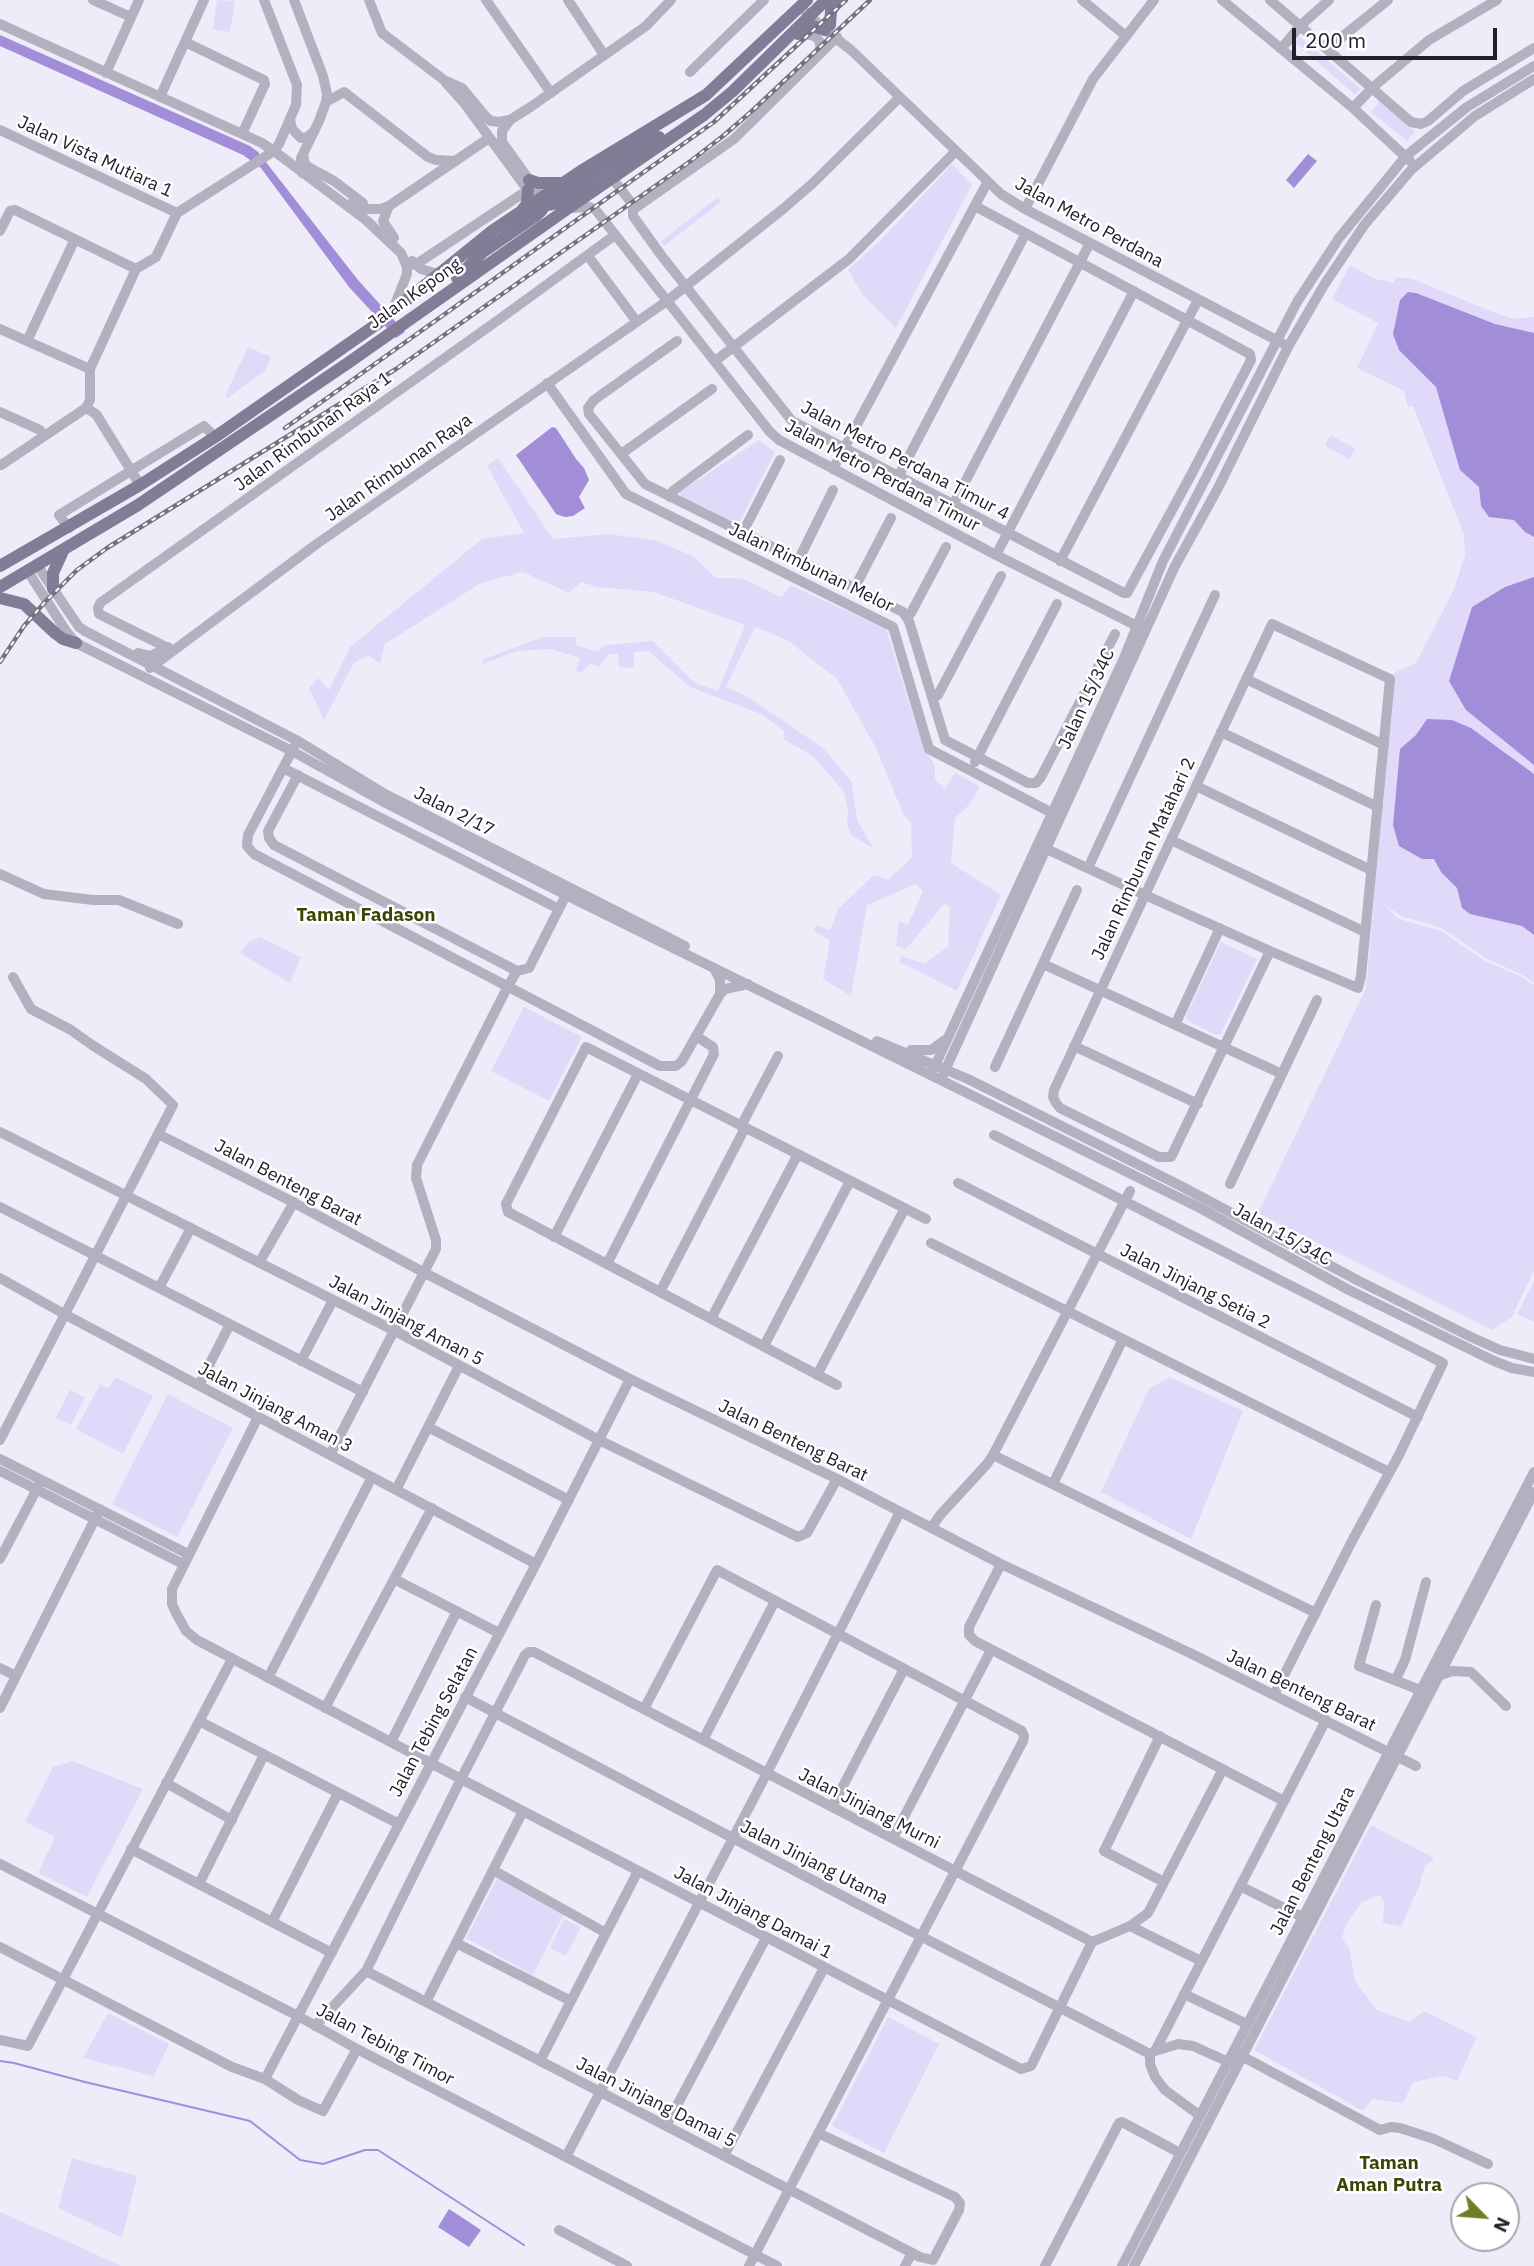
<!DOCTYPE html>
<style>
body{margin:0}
#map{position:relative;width:1534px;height:2266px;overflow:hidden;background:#efecfa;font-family:"IBM Plex Sans",sans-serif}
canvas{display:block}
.north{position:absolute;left:1450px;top:2182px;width:70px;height:70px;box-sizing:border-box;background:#fff;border:2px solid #a7a6ab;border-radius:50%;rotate:115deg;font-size:19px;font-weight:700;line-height:28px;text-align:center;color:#23202d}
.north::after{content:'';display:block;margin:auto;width:24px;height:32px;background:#717c27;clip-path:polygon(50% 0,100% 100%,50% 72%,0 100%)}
.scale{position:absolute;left:1292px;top:28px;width:205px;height:32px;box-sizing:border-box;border:4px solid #23202d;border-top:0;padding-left:9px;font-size:21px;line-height:24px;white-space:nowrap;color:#23202d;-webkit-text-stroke:5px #fff;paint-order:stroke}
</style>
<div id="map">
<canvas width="1534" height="2266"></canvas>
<div class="north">N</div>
<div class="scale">200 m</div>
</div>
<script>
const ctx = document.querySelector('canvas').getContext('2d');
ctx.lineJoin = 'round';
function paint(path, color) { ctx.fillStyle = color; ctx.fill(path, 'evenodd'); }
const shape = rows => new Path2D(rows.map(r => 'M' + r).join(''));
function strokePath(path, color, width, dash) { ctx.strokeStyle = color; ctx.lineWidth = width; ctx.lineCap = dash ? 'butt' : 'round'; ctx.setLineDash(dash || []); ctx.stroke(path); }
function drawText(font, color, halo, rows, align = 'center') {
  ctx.font = font + ' "IBM Plex Sans",sans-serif'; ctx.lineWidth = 5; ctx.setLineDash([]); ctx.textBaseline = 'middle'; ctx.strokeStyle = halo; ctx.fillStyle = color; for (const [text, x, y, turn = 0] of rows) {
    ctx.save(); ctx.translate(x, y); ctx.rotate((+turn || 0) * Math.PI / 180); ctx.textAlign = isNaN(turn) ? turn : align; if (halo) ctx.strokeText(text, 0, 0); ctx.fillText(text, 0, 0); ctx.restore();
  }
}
const green = shape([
 [217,0,235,1,230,32,213,29],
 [1300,37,1361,89,1355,95,1295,42],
 [1379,101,1415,132,1407,141,1371,112],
 [952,164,972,185,896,328,862,294,848,270,883,238],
 [718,197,721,202,664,246,661,241],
 [1350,265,1375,279,1394,283,1396,277,1413,279,1490,311,1514,319,1534,317,1534,983,1522,975,1484,957,1442,928,1401,916,1382,903,1399,919,1442,931,1483,960,1520,976,1534,985,1534,1271,1512,1317,1492,1330,1258,1213,1366,988,1374,898,1372,896,1394,673,1416,663,1454,589,1465,555,1464,535,1413,406,1408,407,1404,391,1357,368,1378,323,1332,299],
 [248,347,271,357,265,371,228,398,225,396],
 [1330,435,1355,448,1350,459,1325,446],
 [759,440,775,452,739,523,732,525,712,513,707,508,692,504,680,498,680,492],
 [498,458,553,539,607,534,655,540,693,556,716,578,741,578,782,597,790,585,886,629,923,746,935,765,935,779,945,789,955,773,980,786,970,804,955,818,951,863,1001,895,957,991,900,962,901,956,924,963,948,947,950,908,945,903,906,949,896,946,899,921,908,925,923,891,916,884,867,905,851,996,823,979,830,941,814,931,816,925,830,930,838,909,874,875,888,880,912,857,911,822,904,816,876,748,837,679,787,640,755,627,726,687,748,697,823,748,852,782,857,820,874,849,851,835,847,825,848,811,844,792,813,756,783,739,785,732,761,714,690,687,648,651,634,652,634,668,619,667,618,654,609,654,600,666,590,664,580,673,576,671,580,658,551,649,517,651,482,664,484,659,543,637,575,637,577,646,598,651,605,645,653,641,695,683,718,691,745,625,654,592,597,587,581,582,569,593,523,572,481,583,385,644,380,664,368,655,354,663,324,720,309,688,318,678,329,690,350,647,482,539,524,533,487,466],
 [260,937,301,957,290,983,240,953,248,942],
 [1221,942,1257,959,1221,1034,1216,1035,1188,1021,1186,1016],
 [524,1007,582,1037,549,1101,491,1071],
 [1534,1281,1534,1322,1517,1314],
 [115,1377,153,1396,123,1454,76,1429,100,1384,109,1388],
 [1170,1377,1243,1411,1191,1539,1101,1492,1149,1389],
 [70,1390,85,1397,71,1425,56,1418],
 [168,1394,233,1428,177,1537,112,1504],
 [73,1761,143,1789,87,1897,38,1873,55,1837,25,1822,53,1767],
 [1371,1825,1434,1858,1424,1868,1420,1884,1401,1927,1383,1923,1384,1902,1380,1895,1362,1902,1346,1925,1342,1938,1350,1950,1355,1981,1377,2010,1409,2022,1424,2011,1477,2037,1457,2081,1443,2076,1413,2082,1403,2103,1373,2099,1363,2111,1254,2050],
 [498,1877,564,1914,533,1975,466,1938],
 [564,1919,581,1927,566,1956,550,1948],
 [108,2013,169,2044,154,2076,83,2058],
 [888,2017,939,2044,884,2153,832,2126],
 [72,2158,137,2176,122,2238,58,2208],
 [0,2212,71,2243,121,2266,0,2266]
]);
const water = shape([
 [0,35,250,146,258,152,358,280,405,332,396,338,349,287,261,168,243,155,0,46],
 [1308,154,1317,161,1294,188,1286,180],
 [1408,292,1416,293,1495,324,1534,333,1534,537,1525,532,1514,520,1489,517,1481,506,1479,487,1460,470,1436,387,1399,350,1393,334,1400,300],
 [552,427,556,428,576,459,584,468,589,480,579,497,585,508,573,516,565,517,556,514,516,455],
 [1534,577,1534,765,1466,710,1449,681,1472,607,1505,587],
 [1427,719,1452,720,1471,728,1534,774,1534,935,1522,926,1470,914,1462,908,1457,888,1441,872,1434,859,1422,859,1399,846,1393,825,1400,749,1416,735],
 [449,2209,481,2230,469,2247,438,2227]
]);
const stream = shape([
 [0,2061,14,2063,85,2082,250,2121,300,2160,323,2164,365,2150,378,2150,524,2245]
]);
const minor = shape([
 [93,0,131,17],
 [294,0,323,76,327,94,326,102,319,121,301,158,302,173],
 [369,0,382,33,444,80,462,88,486,117,491,121,499,122,510,120,532,106,646,26,671,0],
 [486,0,551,93],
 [568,0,604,55],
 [1082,0,1126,36],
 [1222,0,1353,108,1410,161],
 [1270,0,1411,122,1421,124,1428,121,1463,91,1534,48],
 [805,11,825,30,851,50,1001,194,1025,209,1282,343],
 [0,24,262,143,274,151,366,220,401,253,407,267,407,274,392,312],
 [799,34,811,35,816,37,820,42,820,49,817,55],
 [185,42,264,80,265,84,242,134],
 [1281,49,1300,26,1329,0],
 [1327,49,1388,0],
 [690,72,764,0],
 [106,73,139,0],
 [446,83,465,104,532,196],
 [160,97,204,0],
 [326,102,344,92,428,157,436,160,456,161],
 [1353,108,1372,88,1429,40,1497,0],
 [290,119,292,129,301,138,308,137,313,132],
 [510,120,502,131,502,142,542,198],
 [0,130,177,213],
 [304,158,304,162,308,167,334,181,363,203],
 [612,178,633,205,633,216,661,255,792,421,1124,593,1127,593,1191,475,1251,360,1250,354,975,206],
 [352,203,362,209,381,209,389,206,489,138],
 [389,206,383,221,394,238],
 [571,208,589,207,595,209,770,432,779,440,996,555,1143,629],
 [634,209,734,139,837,37],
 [1025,209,1093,79,1154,0],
 [0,231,10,211,15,210,136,269],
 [588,256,637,322],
 [412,261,421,269,438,274],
 [415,265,528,190],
 [136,269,156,257,177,213,274,151,279,144,296,105,297,85,264,0],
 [136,269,90,369,90,400,86,408,96,414,140,485],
 [0,329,90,369],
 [27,341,75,239],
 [677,341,594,400,588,408,589,414,645,484,903,612,909,621,945,740,1028,783,1036,783,1041,777,1115,634],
 [715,361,849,259,956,151],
 [547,383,626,494,893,627,929,749,1058,816],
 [0,412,40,430,44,436],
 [621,454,712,389],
 [1,465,86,408],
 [833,469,987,183],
 [898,477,1026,233],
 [670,497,673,491,748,435],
 [953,505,1090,243],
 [69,528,59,515,204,426,215,437],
 [742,534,780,460],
 [996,555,1134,291],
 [798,561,833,490],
 [1060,561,1198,300],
 [37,565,79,627,85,631,298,741,385,794,685,946],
 [27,570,66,631,76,643,292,751,382,801,566,895,1200,1208,1347,1289,1494,1361,1512,1368,1534,1372],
 [854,589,891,518],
 [906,617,911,613,946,547],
 [166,647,99,614,98,608,100,603,501,318,615,235],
 [138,653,151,656,168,647],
 [150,668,318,543,667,301,783,209,813,183,900,97],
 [1246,679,1384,745],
 [932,698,938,695,1001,576],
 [1221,732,1378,807],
 [294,747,248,835,247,846,254,854,660,1066,676,1066,682,1061,720,994,720,980,714,968],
 [975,762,1057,604],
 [283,768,559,909],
 [298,775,268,831,269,838,274,845,517,971],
 [1196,786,1371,870],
 [1171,840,1365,932],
 [1038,845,1145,895,1270,951,1358,988,1361,976,1390,679,1272,624,1145,895,1054,1090,1053,1097,1056,1103,1060,1108,1159,1157,1171,1157,1270,951],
 [1088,868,1215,595],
 [0,874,44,894,93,900,119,900,178,924],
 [1043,964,1282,1074],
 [720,994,725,989,748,984],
 [1175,1025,1220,928],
 [877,1041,968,1079,1177,1184,1357,1280,1471,1337,1500,1350,1534,1359],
 [1074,1046,1198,1104],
 [911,1050,931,1050,945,1040],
 [995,1067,1077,890],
 [933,1070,1124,658,1163,561,1297,302,1339,238,1406,156,1467,107,1534,66],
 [943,1075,1175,566,1217,490,1288,347,1324,285,1365,224,1411,170,1475,116,1534,79],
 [741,1126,778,1056],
 [0,1132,395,1331,599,1440,798,1537,807,1533,837,1479],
 [160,1135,285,1198,425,1273,630,1379,837,1479,1001,1564,1190,1653,1416,1766],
 [994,1135,1443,1363,1399,1455,1353,1539,1274,1695],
 [958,1183,1418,1417],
 [1230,1184,1317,1000],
 [0,1207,363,1392],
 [554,1237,638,1074],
 [931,1243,1389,1472],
 [259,1263,294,1202],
 [607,1264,714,1054,713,1047,696,1036],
 [0,1278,66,1315,536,1564],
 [159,1288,191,1228],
 [660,1292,745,1128],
 [711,1319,798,1154],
 [764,1346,850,1181],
 [301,1361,333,1300],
 [817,1375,905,1208],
 [199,1385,230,1324],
 [837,1385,508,1212,506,1204,586,1047,926,1219],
 [258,1417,172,1589,172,1604,176,1613,186,1631,197,1640,461,1779,1021,2069,1031,2066,1092,1942],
 [428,1427,569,1500],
 [0,1440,173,1105,146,1079,92,1045,71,1030,31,1009,13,977],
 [330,1455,436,1249,436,1240,416,1178,417,1165,508,986,517,971,529,968,566,895],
 [993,1455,1316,1613],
 [0,1459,188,1554],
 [0,1471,183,1564],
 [1053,1484,1123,1339],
 [396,1490,459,1366],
 [931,1528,941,1514,987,1464,993,1455,1130,1191],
 [0,1559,39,1485],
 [1001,1564,969,1627,969,1635,975,1641,1284,1801],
 [394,1579,499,1633],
 [1376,1605,1359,1666,1420,1690],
 [0,1668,16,1676],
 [1438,1676,1452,1671,1471,1672,1506,1706],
 [268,1678,372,1477],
 [1396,1679,1405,1660,1426,1582],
 [465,1697,858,1904,1150,2054],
 [0,1708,100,1509],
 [325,1708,432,1508],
 [644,1709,717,1570,1022,1731,1024,1736,1023,1741,749,2266],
 [199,1721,399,1824],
 [1160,1736,1104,1851,1164,1882],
 [703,1740,775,1601],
 [391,1742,457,1611],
 [166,1783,232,1820],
 [832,1807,904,1669],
 [893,1838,991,1650],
 [131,1849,332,1953],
 [0,1864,298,2016,357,2049,777,2266],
 [493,1870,606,1933],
 [199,1884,264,1755],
 [1240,1886,1302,1917],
 [272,1922,338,1793],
 [1130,1926,1148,1913,1223,1769],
 [456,1943,571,2001],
 [0,1947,232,2067,265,2079,298,2100,323,2111,357,2049],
 [366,1971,920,2257,933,2260,959,2210,960,2203,955,2197,818,2133],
 [1184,1994,1247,2024],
 [426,2002,523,1811],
 [315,2026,366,1971,461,1779,525,1655,529,1652,534,1652,1092,1942,1130,1926,1201,1961],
 [0,2040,28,2046,232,1659],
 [1155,2051,1326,1720],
 [1155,2051,1178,2044,1193,2046,1233,2064],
 [1236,2053,1380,2130,1391,2127,1400,2128,1434,2139,1488,2164],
 [1150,2054,1150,2064,1155,2077,1165,2090,1199,2115],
 [540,2061,638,1871],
 [265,2079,536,1564,630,1379],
 [666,2126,766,1938],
 [724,2156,824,1968],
 [566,2157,767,1773,900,1512],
 [559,2230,627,2266],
 [905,2266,912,2253],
 [1045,2266,1119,2123,1122,2122,1180,2153],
 [1122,2266,1534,1472],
 [1134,2266,1534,1492]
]);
const major = shape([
 [830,25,831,11,838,0],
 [798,34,813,26,825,30],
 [529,180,538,183,564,183],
 [535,202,544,206,553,204,611,164,659,137],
 [522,210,527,204,528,190],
 [457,278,483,252,537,215,542,210,544,201],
 [0,566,140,485,215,437,377,324,492,231,581,171,706,95,807,0],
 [0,587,138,505,348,363,567,209,704,115,733,91,826,0],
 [53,589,53,573,64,549],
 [0,598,24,604,55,633,63,639,76,643]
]);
const rail = shape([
 [285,428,714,122,846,0],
 [0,662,24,626,45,602,77,570,107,548,396,369,692,160,723,136,752,111,870,0]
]);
const streetNames = [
 ["Jalan Vista Mutiara 1",95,157,25],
 ["Jalan Metro Perdana",1089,223,29],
 ["Jalan Kepong",415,294,-35],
 ["Jalan Rimbunan Raya 1",313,432,-36],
 ["Jalan Metro Perdana Timur 4",905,461,28],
 ["Jalan Rimbunan Raya",399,468,-35],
 ["Jalan Metro Perdana Timur",882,476,28],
 ["Jalan Rimbunan Melor",811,568,26],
 ["Jalan 15/34C",1087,699,-65],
 ["Jalan 2/17",454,812,27],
 ["Jalan Rimbunan Matahari 2",1144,859,-65],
 ["Jalan Benteng Barat",288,1183,28],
 ["Jalan 15/34C",1282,1235,29],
 ["Jalan Jinjang Setia 2",1195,1287,27],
 ["Jalan Jinjang Aman 5",406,1321,28],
 ["Jalan Jinjang Aman 3",275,1408,28],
 ["Jalan Benteng Barat",793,1441,26],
 ["Jalan Benteng Barat",1301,1691,26],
 ["Jalan Tebing Selatan",434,1722,-62],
 ["Jalan Jinjang Murni",869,1809,27],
 ["Jalan Benteng Utara",1313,1861,-63],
 ["Jalan Jinjang Utama",814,1863,27],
 ["Jalan Jinjang Damai 1",753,1913,28],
 ["Jalan Tebing Timor",385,2045,28],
 ["Jalan Jinjang Damai 5",656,2103,27]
];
const neighbourhoodNames = [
 ["Taman Fadason",366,916],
 ["Taman",1389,2164],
 ["Aman Putra",1389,2186]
];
paint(green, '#e1d9fa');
paint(water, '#a28dd9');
strokePath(stream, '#a28dd9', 2);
strokePath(minor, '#b3b0bf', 10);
strokePath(major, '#827c96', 12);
strokePath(rail, '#75727f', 4.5);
strokePath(rail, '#fff', 2, [5]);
drawText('18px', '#23202d', '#fff', streetNames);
drawText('bold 19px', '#3c4305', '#fff', neighbourhoodNames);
</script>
